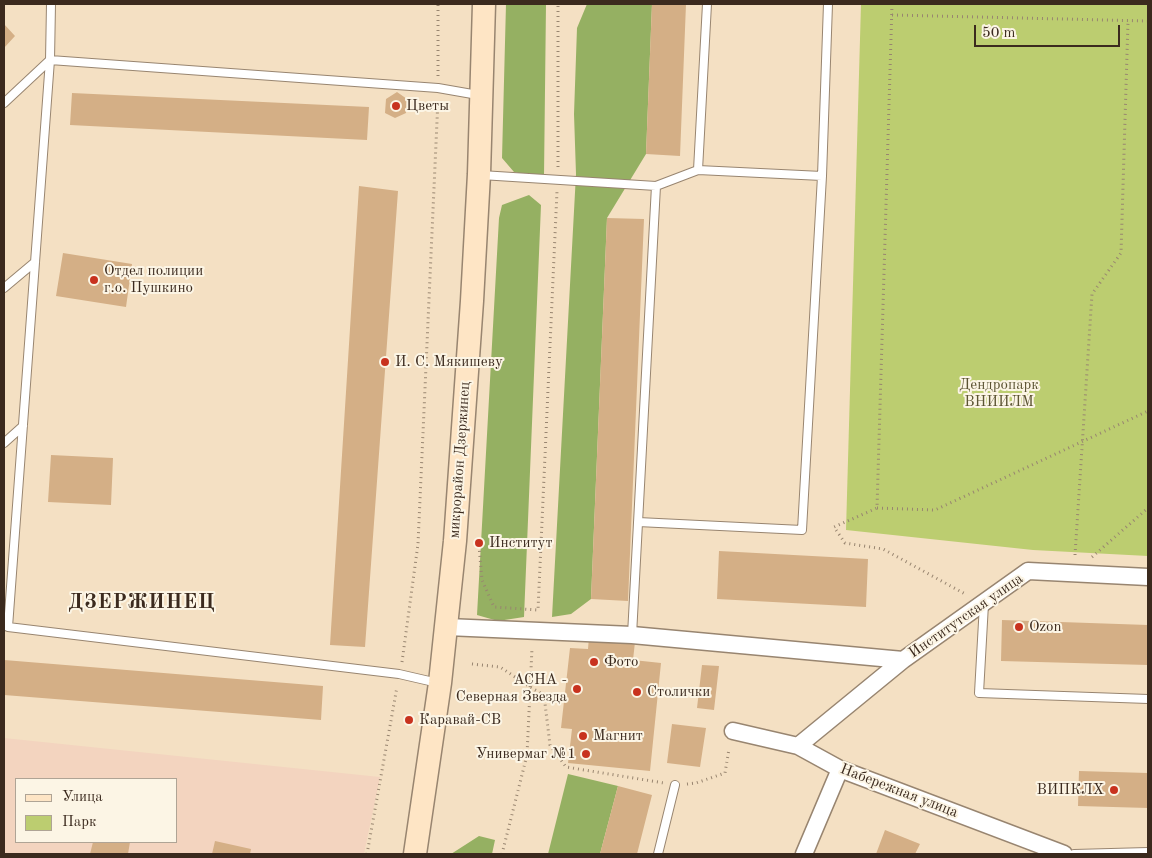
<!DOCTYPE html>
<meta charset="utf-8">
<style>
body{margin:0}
#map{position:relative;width:1152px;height:858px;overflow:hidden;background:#f4e0c3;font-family:"Old Standard TT",serif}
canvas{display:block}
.frame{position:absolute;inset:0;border:5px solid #3b2a1e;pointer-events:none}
.legend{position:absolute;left:15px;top:778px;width:162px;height:65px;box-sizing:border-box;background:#fcf5e5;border:1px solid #afa495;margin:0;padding:6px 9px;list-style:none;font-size:15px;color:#3b2a1e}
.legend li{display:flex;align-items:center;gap:10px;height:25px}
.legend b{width:25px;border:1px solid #afa495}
.scale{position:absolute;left:974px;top:25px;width:146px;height:22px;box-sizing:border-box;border:2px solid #3b2a1e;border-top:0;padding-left:6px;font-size:15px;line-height:18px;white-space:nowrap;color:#3b2a1e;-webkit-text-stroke:4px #fcf5e5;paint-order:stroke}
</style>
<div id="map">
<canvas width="1152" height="858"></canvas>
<div class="frame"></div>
<ul class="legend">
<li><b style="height:6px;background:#fee5c5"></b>Улица</li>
<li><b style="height:14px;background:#bccd70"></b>Парк</li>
</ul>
<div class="scale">50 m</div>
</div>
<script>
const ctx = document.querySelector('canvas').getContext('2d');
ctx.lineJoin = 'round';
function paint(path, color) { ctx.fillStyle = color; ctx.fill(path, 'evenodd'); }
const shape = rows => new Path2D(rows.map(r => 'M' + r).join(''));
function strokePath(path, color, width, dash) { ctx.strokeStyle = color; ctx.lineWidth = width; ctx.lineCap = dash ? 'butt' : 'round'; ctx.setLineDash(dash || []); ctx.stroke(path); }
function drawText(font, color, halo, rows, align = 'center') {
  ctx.font = font + ' "Old Standard TT",serif'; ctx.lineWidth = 4; ctx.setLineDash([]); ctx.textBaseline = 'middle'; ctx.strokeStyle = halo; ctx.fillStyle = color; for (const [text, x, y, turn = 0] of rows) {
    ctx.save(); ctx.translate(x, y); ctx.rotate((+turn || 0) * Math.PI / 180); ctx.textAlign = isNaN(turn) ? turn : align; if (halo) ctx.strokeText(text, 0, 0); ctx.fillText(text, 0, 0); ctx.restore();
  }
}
const built = shape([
 [4,738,380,777,364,854,4,854],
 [16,779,176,779,176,842,16,842]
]);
const green = shape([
 [861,4,1148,4,1148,556,1033,550,846,530]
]);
const forest = shape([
 [506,4,546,4,544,176,537,177,514,172,502,158],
 [587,4,652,4,646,154,607,218,591,599,571,614,552,617,576,174,574,114,577,28],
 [529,195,541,205,524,617,498,621,477,615,499,218,502,205],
 [568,774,618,786,600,854,548,854],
 [479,836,495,840,492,854,451,854]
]);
const building = shape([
 [652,4,686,4,680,156,646,154],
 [4,24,15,36,4,48],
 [397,92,407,99,406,113,395,118,385,113,386,99],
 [72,93,369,107,367,140,70,125],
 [359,186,398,191,365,647,330,645],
 [607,218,644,219,628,601,591,599],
 [63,253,132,264,126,307,56,296],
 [51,455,113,458,111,505,48,502],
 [719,551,868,559,866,607,717,599],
 [1002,620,1148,625,1148,665,1001,661],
 [589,637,635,642,633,660,661,663,650,771,568,763,572,729,561,728,570,648,588,649],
 [4,660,323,686,321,720,4,695],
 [702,665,719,666,714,710,697,708],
 [672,724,706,728,700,767,667,763],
 [1079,771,1148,773,1148,808,1078,806],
 [618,786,652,795,637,854,600,854],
 [885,830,920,844,915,854,876,854],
 [215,841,251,849,250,854,212,854],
 [93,842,130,842,128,854,90,854]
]);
const path = shape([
 [892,4,877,508,834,527,845,543,883,549,967,595],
 [892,15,1148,21],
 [438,76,438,4],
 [558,167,558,4],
 [877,508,935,510,1148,411],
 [479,546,482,580,494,607,538,610,557,191],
 [1075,555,1092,294,1121,253,1128,21],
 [1092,557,1148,508],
 [402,662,418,544,438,99],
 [472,664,500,667,530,687,544,695,550,745,566,767,664,783],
 [687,784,696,783,725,773,729,749],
 [367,854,397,687],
 [502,854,527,755,532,648]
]);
const service = shape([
 [51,4,50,60,8,627,399,674,438,683],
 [4,103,50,60,438,88,478,95],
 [481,175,656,186,698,170,707,4],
 [822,176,828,4],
 [4,288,35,262],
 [4,443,23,426],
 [638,522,802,530,822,176,698,170],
 [984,604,979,693,1148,699],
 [632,635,656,186],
 [658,854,675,785],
 [1074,854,1148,852]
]);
const minor = shape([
 [447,627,632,635,903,660],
 [733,731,798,746,840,769,1064,854],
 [798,746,903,660,1028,571,1148,577],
 [804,854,840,769]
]);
const secondary = shape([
 [415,854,440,683,455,541,472,301,479,174,484,4]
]);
const markers = [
 [396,106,5,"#c8321e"],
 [94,280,5,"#c8321e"],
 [385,362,5,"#c8321e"],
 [479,543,5,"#c8321e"],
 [1019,627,5,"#c8321e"],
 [594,662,5,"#c8321e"],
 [577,689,5,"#c8321e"],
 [637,692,5,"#c8321e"],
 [409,720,5,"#c8321e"],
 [583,736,5,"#c8321e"],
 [586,754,5,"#c8321e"],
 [1114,790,5,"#c8321e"]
];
const poiNames = [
 ["Цветы",406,106],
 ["Отдел полиции",104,271],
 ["г.о. Пушкино",104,288],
 ["И. С. Мякишеву",395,362],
 ["Институт",489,543],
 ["Ozon",1029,627],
 ["Фото",604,662],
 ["АСНА -",567,680,"right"],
 ["Северная Звезда",567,697,"right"],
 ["Столички",647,692],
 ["Каравай-СВ",419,720],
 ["Магнит",593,736],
 ["Универмаг №1",576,754,"right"],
 ["ВИПКЛХ",1104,790,"right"]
];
const parkNames = [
 ["Дендропарк",999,385],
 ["ВНИИЛМ",999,402]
];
const streetNames = [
 ["микрорайон Дзержинец",460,460,-86],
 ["Институтская улица",966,616,-35],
 ["Набережная улица",899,791,21]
];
const districtNames = [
 ["ДЗЕРЖИНЕЦ",142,603]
];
paint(built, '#f3d4bf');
paint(green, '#bccd70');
paint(forest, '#95b062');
paint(building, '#d4af86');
strokePath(service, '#988570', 10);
strokePath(minor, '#988570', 19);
strokePath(secondary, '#988570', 25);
strokePath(path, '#988570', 3, [1, 4]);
strokePath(service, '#fff', 8);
strokePath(minor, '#fff', 16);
strokePath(secondary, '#fee5c5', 22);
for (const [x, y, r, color] of markers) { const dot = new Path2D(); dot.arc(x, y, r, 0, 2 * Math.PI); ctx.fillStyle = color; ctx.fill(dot); strokePath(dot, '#fcf5e5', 2); }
drawText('15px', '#3b2a1e', '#fcf5e5', poiNames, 'left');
drawText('15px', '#5b5332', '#fcf5e5', parkNames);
drawText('15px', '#3b2a1e', '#fcf5e5', streetNames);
ctx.letterSpacing = '1px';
drawText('bold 20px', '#3b2a1e', '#fcf5e5', districtNames);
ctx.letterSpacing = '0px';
</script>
